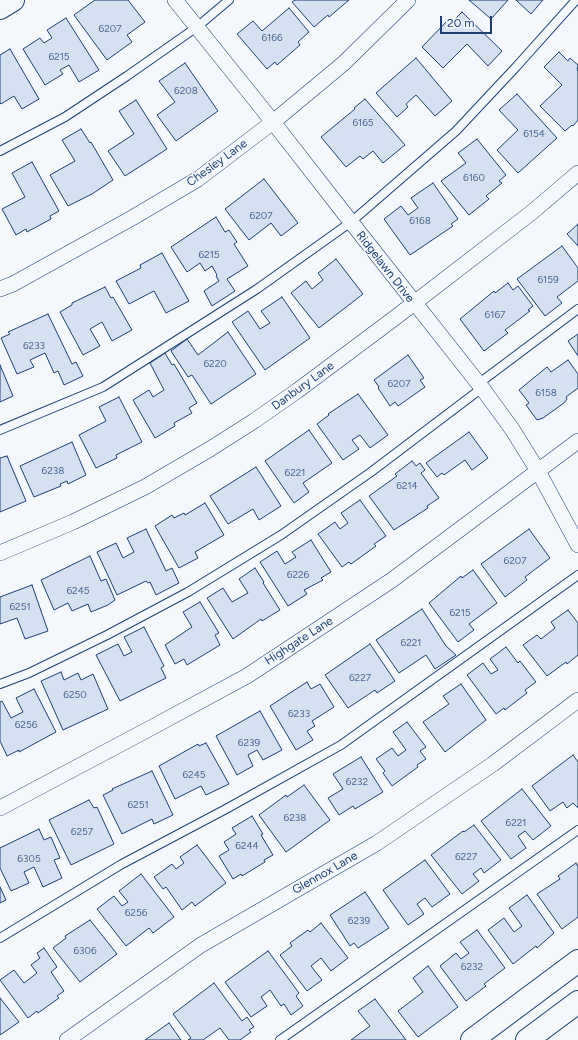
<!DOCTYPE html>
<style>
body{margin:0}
#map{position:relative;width:578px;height:1040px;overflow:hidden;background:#f4f7fb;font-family:Figtree,sans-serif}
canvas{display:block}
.scale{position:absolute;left:440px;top:16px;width:52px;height:18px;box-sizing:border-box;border:2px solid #1d3f73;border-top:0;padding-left:5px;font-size:12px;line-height:14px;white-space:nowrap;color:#1d3f73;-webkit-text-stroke:3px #f4f7fb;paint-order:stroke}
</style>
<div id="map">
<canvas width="578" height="1040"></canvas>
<div class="scale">20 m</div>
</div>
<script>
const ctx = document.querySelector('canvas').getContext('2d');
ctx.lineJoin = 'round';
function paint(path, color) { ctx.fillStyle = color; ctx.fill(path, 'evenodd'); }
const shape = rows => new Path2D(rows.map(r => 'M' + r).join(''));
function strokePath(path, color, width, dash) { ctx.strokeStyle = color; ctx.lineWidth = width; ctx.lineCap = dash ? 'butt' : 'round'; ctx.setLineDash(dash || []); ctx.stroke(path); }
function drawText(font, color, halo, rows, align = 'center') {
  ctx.font = font + ' Figtree,sans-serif'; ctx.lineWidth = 3; ctx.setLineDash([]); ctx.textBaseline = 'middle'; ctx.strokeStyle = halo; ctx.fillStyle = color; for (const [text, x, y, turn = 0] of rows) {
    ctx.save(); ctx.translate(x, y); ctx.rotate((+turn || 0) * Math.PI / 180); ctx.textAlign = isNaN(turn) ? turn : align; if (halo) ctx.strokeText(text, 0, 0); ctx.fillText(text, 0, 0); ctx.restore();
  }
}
const building = shape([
 [95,0,128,0,145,22,127,35,132,42,107,60,74,15,95,0],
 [295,0,349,0,329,17,328,15,314,27,292,2,295,0],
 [469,0,508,0,491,19,469,0],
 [516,0,543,0,531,14,516,0],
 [289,8,309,32,298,42,300,45,277,65,275,62,267,69,237,34,253,21,262,31,289,8],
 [462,12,502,51,488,66,467,44,443,68,422,47,447,21,450,24,462,12],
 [66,18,99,70,79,82,69,65,60,70,63,74,45,85,23,49,40,38,44,43,52,38,47,30,66,18],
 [10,49,39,99,22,109,14,96,1,104,0,103,0,55,10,49],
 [559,52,568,61,570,58,578,65,577,70,578,71,578,120,573,126,572,125,565,131,540,106,562,85,544,67,559,52],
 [416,58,452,101,435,116,416,95,406,104,408,107,397,117,376,93,416,58],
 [185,63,218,111,176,141,157,115,175,102,159,81,185,63],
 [517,94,557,138,518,173,497,150,518,130,499,110,517,94],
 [365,99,405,145,383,163,373,151,363,159,360,156,346,167,321,137,355,109,354,108,365,99],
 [136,100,167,149,125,176,108,151,134,134,119,111,136,100],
 [81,129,90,143,91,142,113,180,92,194,68,206,50,175,75,161,62,140,81,129],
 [477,139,506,175,499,181,502,183,486,196,489,199,469,215,441,181,466,163,458,153,477,139],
 [32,162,59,211,50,216,51,219,40,225,27,232,26,229,16,235,2,209,25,197,12,173,32,162],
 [264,179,298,223,281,236,271,223,249,240,225,209,264,179],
 [433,183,458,219,451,224,453,226,410,255,384,219,401,206,408,215,418,208,411,198,433,183],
 [216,217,225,232,229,230,237,242,234,244,248,266,227,279,235,291,212,306,204,291,219,281,216,276,217,275,212,266,205,271,200,263,187,272,171,247,216,217],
 [578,224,578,246,567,234,578,224],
 [562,246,578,268,578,281,557,297,562,303,545,316,517,279,562,246],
 [162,253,189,301,166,313,154,291,129,304,116,281,141,268,140,265,162,253],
 [336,259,363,294,319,328,291,293,306,281,312,289,323,280,318,273,336,259],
 [508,283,513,290,518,286,533,306,528,310,530,311,505,330,508,333,484,351,460,319,494,291,495,293,508,283],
 [105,287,111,298,113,297,132,330,112,341,102,322,90,329,100,346,83,355,60,312,72,305,72,303,105,287],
 [282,297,310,338,265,370,232,322,248,311,260,329,270,323,261,311,282,297],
 [48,314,72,364,76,362,83,376,64,385,58,371,54,373,45,353,30,360,34,367,17,374,1,338,10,334,8,332,48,314],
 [228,332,256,374,211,404,192,375,188,377,171,351,187,339,198,355,228,332],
 [578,334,578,356,568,341,578,334],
 [165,353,172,365,174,364,197,403,189,408,192,413,174,423,175,426,155,438,133,400,149,390,153,397,164,390,150,363,165,353],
 [408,355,424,378,420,380,425,387,398,406,395,402,390,406,378,388,379,387,374,380,408,355],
 [568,360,578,374,578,388,566,397,567,399,564,403,543,418,537,420,526,405,529,403,519,390,547,367,551,372,568,360],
 [0,365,13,396,0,402,0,365],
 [358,394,388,435,370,448,360,435,352,440,359,449,343,460,317,424,329,415,328,414,358,394],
 [119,397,142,442,116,455,117,458,96,468,79,435,106,421,99,407,119,397],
 [309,430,332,463,303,483,309,492,294,503,265,461,309,430],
 [469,432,488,458,472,470,465,460,444,475,442,473,437,477,426,463,469,432],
 [72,442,86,475,68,484,67,481,60,484,61,486,34,497,20,466,72,442],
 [7,456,26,501,0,512,0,458,7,456],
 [412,461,416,466,420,463,425,470,421,473,439,498,427,506,428,508,394,530,369,496,397,476,395,474,412,461],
 [256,467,281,506,259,520,253,509,228,524,210,496,256,467],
 [360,500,386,536,374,544,376,546,351,564,349,562,342,567,318,534,335,522,340,529,348,523,341,513,360,500],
 [205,503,224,535,195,552,198,558,179,568,155,526,172,515,174,518,184,513,185,515,205,503],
 [146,529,166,571,172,568,179,583,156,595,150,582,148,583,146,581,117,595,97,552,116,543,123,558,134,552,127,538,146,529],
 [529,529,550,558,525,577,527,580,505,597,481,564,529,529],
 [311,540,331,572,321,578,323,580,304,590,307,594,288,606,260,562,277,551,285,564,296,557,292,552,311,540],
 [90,556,101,581,106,579,115,600,108,605,91,612,88,604,72,611,68,603,54,610,41,580,90,556],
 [255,568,264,582,263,583,280,610,262,621,261,619,233,639,207,598,223,588,232,602,248,593,239,579,255,568],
 [473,570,497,603,469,624,474,630,458,642,429,603,461,576,462,578,473,570],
 [32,585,48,631,25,639,17,618,0,624,0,597,32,585],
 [200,602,219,633,215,635,220,645,187,665,184,659,175,664,165,645,192,627,183,612,200,602],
 [422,609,446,646,456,655,435,669,426,655,399,673,376,640,422,609],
 [568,610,578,623,578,655,567,664,566,662,547,676,523,645,537,635,541,639,555,628,551,622,568,610],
 [144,627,164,666,161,668,166,678,120,701,96,655,118,644,124,656,132,652,124,637,144,627],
 [370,644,395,681,377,693,375,690,348,708,325,675,370,644],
 [506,647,518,663,520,661,536,682,525,690,527,693,505,710,504,708,496,714,467,675,483,663,491,674,498,670,490,659,506,647],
 [61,672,64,680,78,673,81,680,93,674,108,709,63,730,41,681,61,672],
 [307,682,311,689,320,684,334,707,312,721,315,726,307,731,313,740,296,750,270,706,307,682],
 [461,684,486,720,445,752,423,722,449,704,443,696,461,684],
 [34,689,56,732,19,752,19,750,7,756,0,741,0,702,2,701,11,718,23,712,16,698,34,689],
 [260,711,282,750,263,760,257,750,248,755,253,766,237,775,216,736,260,711],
 [407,722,426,747,420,751,426,759,417,765,418,767,392,786,383,773,385,771,376,759,392,748,398,756,406,750,393,732,407,722],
 [206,743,229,784,206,795,201,786,175,799,159,766,198,744,199,746,206,743],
 [573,755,578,762,578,808,573,803,567,808,563,802,550,811,532,786,573,755],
 [361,757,383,792,355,809,353,806,339,815,328,798,343,789,333,774,361,757],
 [152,771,173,815,154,824,152,819,122,834,103,795,113,790,112,789,152,771],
 [304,785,330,820,286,852,259,815,286,795,287,797,304,785],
 [522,789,551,826,533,840,525,831,518,836,526,848,511,859,481,821,522,789],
 [89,800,94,808,97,807,114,844,71,865,49,820,89,800],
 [252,816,263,834,261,835,273,855,264,860,265,862,242,876,241,874,233,879,219,856,229,850,224,842,236,834,232,828,252,816],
 [474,825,501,860,484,873,481,868,473,874,479,881,462,894,431,855,463,831,464,832,474,825],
 [39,829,44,840,51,837,60,858,54,860,62,878,43,887,34,867,24,872,29,883,11,891,0,868,0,848,39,829],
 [197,845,226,883,195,906,192,902,182,910,166,887,163,889,154,877,172,864,176,869,184,863,180,857,197,845],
 [425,860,450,894,432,907,425,898,417,904,424,914,408,925,383,890,425,860],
 [576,863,578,867,578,917,562,929,537,894,560,879,558,876,576,863],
 [141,874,174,917,153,933,149,928,126,946,97,909,114,896,122,906,128,902,119,891,141,874],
 [0,887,6,900,0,903,0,887],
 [365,892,389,928,358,948,354,943,350,946,330,915,365,892],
 [527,895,554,933,537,948,536,946,513,964,488,930,504,918,514,932,522,926,509,908,527,895],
 [90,920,117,954,80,982,53,948,66,938,65,936,90,920],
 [321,923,348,958,331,971,321,958,311,966,322,980,307,991,280,955,292,946,290,943,308,930,310,932,321,923],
 [477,930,505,968,484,984,486,986,466,1001,440,966,456,953,461,959,469,953,460,942,477,930],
 [44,948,57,967,51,972,64,991,57,996,59,998,38,1013,37,1011,28,1018,0,980,14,970,24,983,37,973,31,965,40,958,37,953,44,948],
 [268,951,299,993,296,996,303,1006,291,1015,284,1004,281,1006,270,990,261,997,267,1006,251,1017,225,982,268,951],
 [428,966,458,1007,418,1037,398,1011,423,992,413,978,428,966],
 [214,983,242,1021,247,1017,254,1027,249,1030,251,1032,240,1040,229,1040,220,1028,203,1040,188,1040,191,1038,173,1014,214,983],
 [0,998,19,1022,0,1035,0,998],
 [375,999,406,1040,351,1040,370,1026,358,1011,375,999],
 [169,1023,181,1040,145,1040,169,1023]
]);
const lane = shape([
 [0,151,65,117,127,76,197,27,229,0],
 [478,384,578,309],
 [0,430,103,387,257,289,351,222,456,131,516,67,576,0],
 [0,684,29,673,107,635,188,592,281,535,371,472,482,388],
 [0,938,122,864,226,809,341,745,578,575],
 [280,1040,578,830]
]);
const street = shape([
 [175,0,273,122,351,222,482,388,512,429,538,471,578,545],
 [0,289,13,284,132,218,198,179,273,122,344,63,408,0],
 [0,553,73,522,145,487,210,449,254,421,297,391,396,317,531,213,578,173],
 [0,808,147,730,247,676,392,580,578,441],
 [67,1040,201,945,377,843,493,764,578,700]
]);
const secondary = shape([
 [0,8,13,0],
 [472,1040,578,961],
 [527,1040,578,1002]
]);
const numberNames = [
 ["6207",110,29],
 ["6166",272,38],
 ["6215",59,57],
 ["6208",186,91],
 ["6165",363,123],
 ["6154",534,134],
 ["6160",474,178],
 ["6207",261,216],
 ["6168",420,221],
 ["6215",209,255],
 ["6159",548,280],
 ["6167",495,315],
 ["6233",34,346],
 ["6220",215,364],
 ["6207",399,384],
 ["6158",546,393],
 ["6238",53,471],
 ["6221",295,473],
 ["6214",407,486],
 ["6207",515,561],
 ["6226",298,575],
 ["6245",78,591],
 ["6251",20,607],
 ["6215",460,613],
 ["6221",411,643],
 ["6227",360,678],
 ["6250",75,695],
 ["6233",299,714],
 ["6256",26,725],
 ["6239",249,743],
 ["6245",194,775],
 ["6232",357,782],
 ["6251",138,805],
 ["6238",295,818],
 ["6221",516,823],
 ["6257",82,832],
 ["6244",247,846],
 ["6227",466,857],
 ["6305",29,859],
 ["6256",136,913],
 ["6239",359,921],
 ["6306",85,951],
 ["6232",472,967]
];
const streetNames = [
 ["Chesley Lane",217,163,-36],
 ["Ridgelawn Drive",385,267,52],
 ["Danbury Lane",303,386,-36],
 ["Highgate Lane",299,641,-33],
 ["Glennox Lane",325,873,-30]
];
paint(building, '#d5e0f0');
strokePath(building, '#1d3f73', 1);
strokePath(lane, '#1d3f73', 10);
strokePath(street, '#1d3f73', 16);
strokePath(secondary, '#1d3f73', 24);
strokePath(lane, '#f4f7fb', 8);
strokePath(street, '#f4f7fb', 15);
strokePath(secondary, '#f4f7fb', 22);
drawText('10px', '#4b6792', null, numberNames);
drawText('12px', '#1d3f73', '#f4f7fb', streetNames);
</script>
